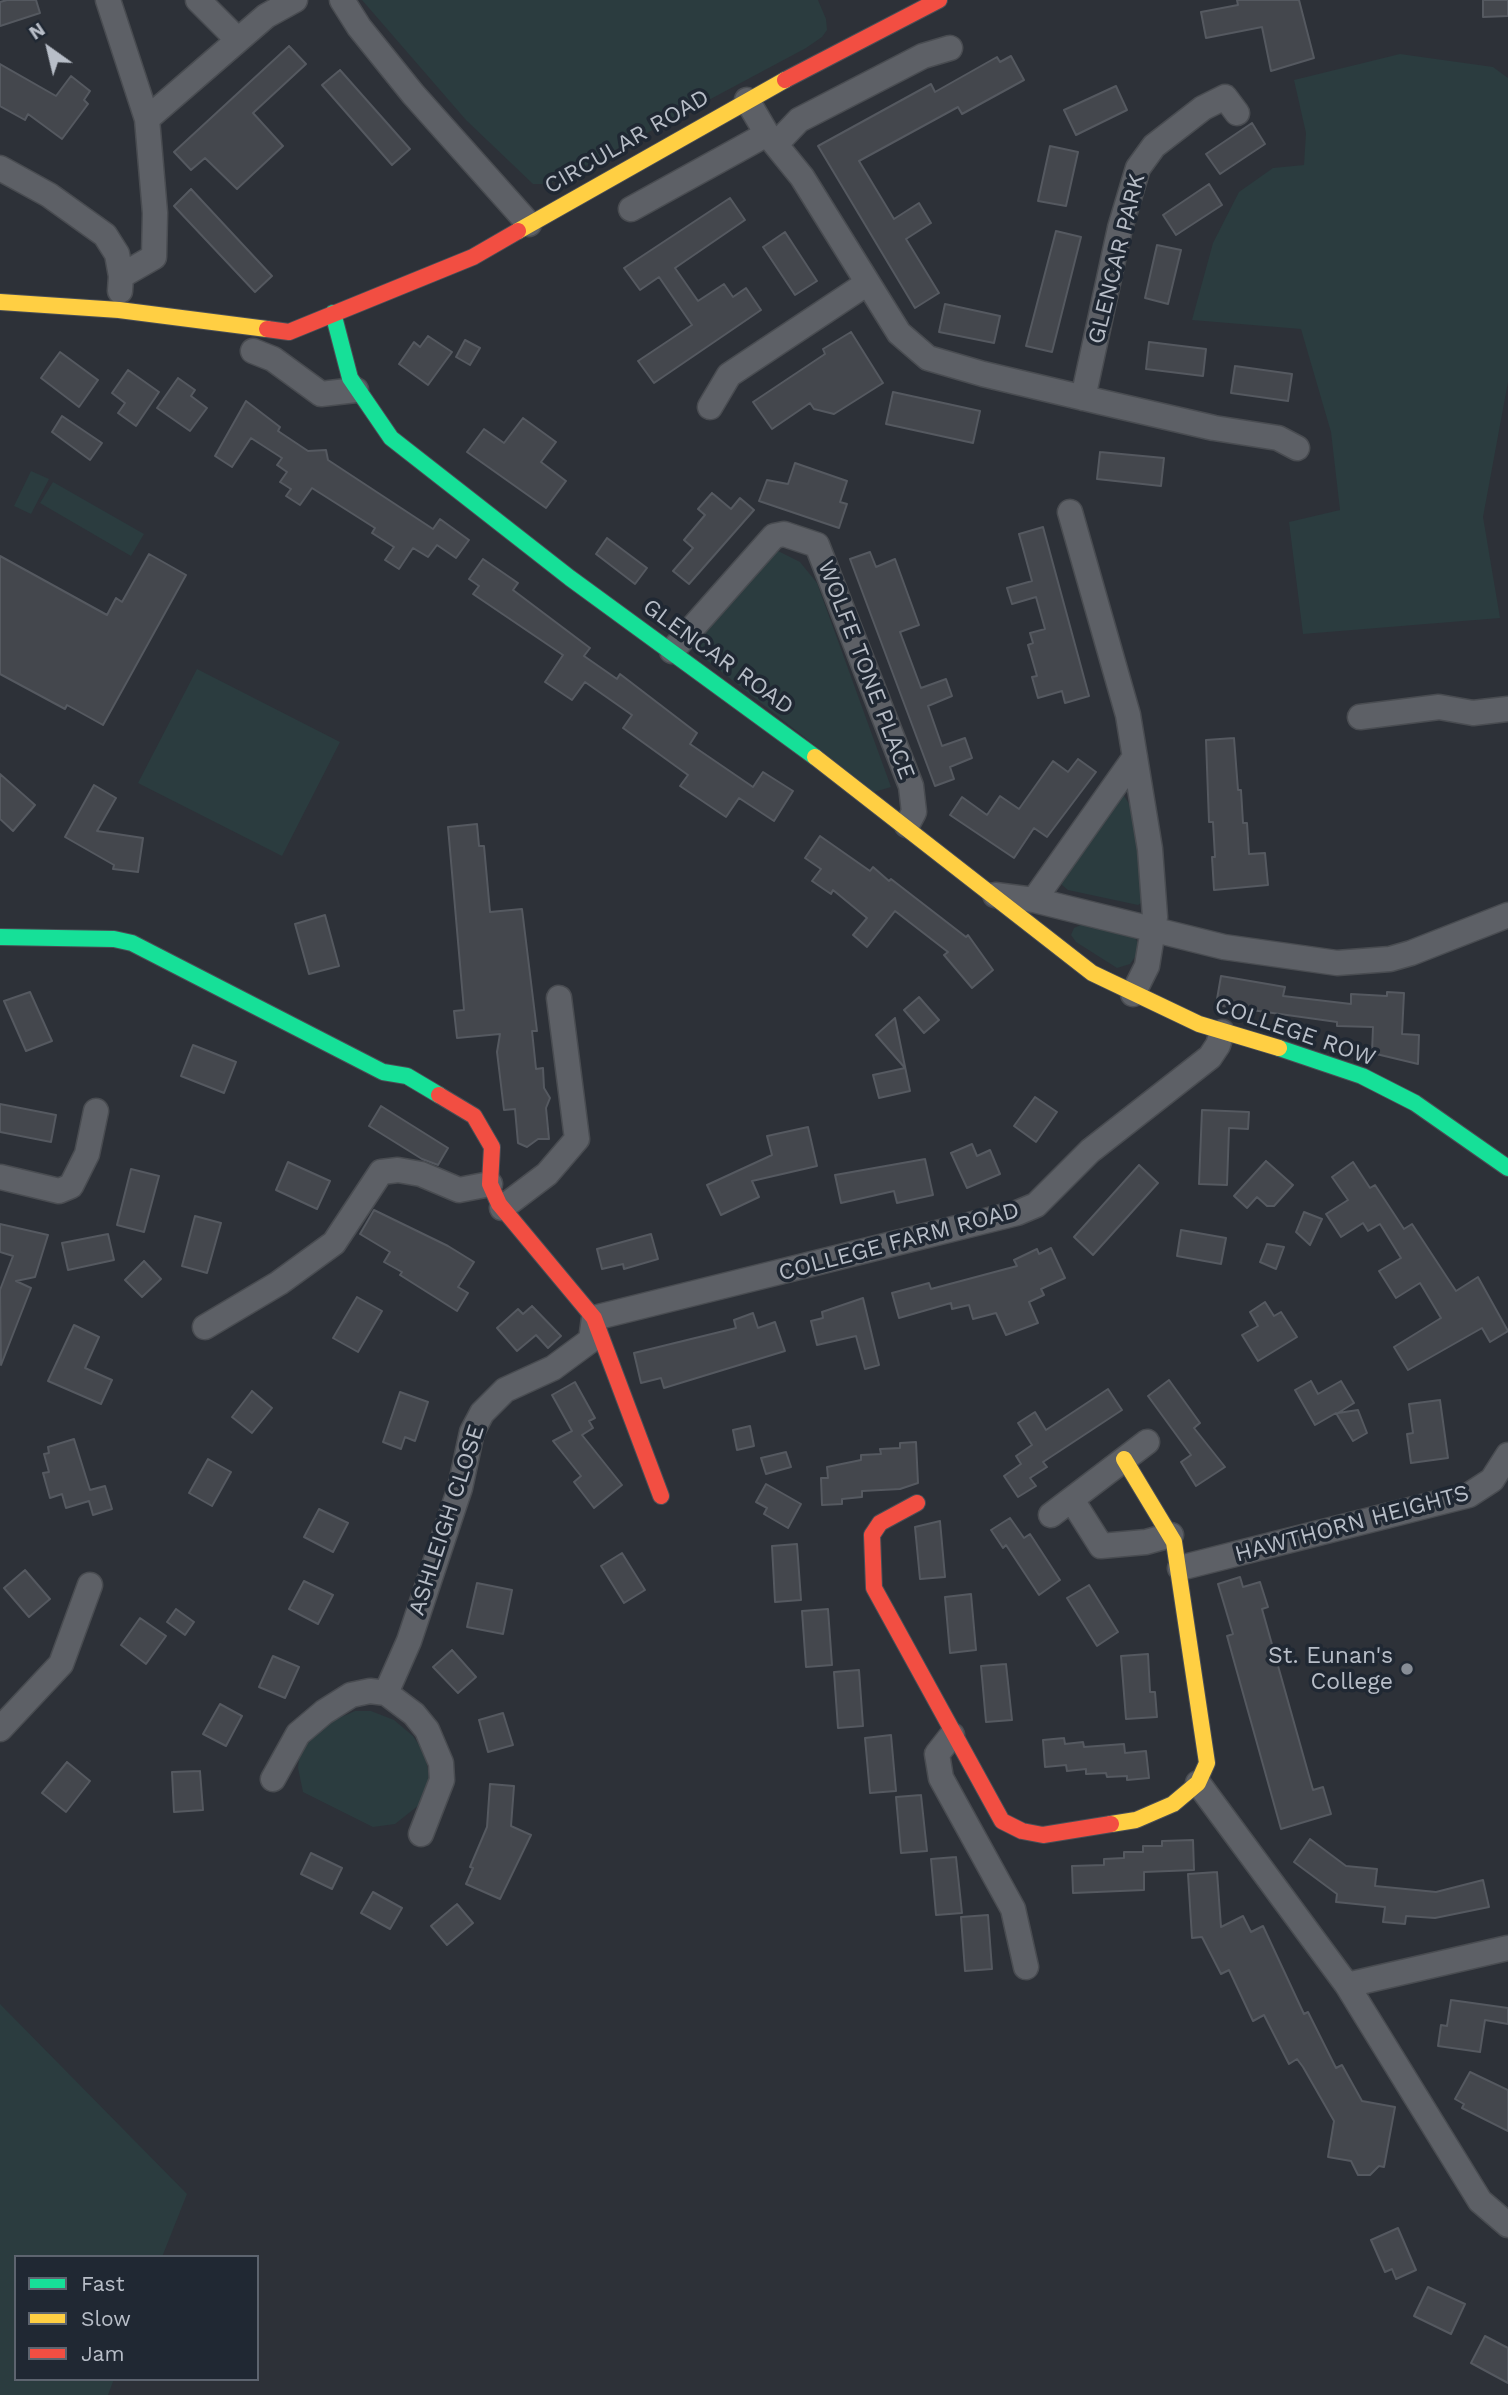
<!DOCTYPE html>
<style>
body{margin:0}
#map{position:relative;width:1508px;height:2395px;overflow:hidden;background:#2d3138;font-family:"Work Sans",sans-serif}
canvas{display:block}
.legend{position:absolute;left:14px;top:2255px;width:245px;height:126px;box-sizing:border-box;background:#202833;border:2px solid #5d646f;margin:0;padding:9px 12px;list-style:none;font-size:21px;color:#b8bec8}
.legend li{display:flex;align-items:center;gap:14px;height:35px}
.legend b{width:35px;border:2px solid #5d646f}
.north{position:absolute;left:14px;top:14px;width:70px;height:70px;-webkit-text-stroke:5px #202833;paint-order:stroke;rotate:326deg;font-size:19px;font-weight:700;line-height:28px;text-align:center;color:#b8bec8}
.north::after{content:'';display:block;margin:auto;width:24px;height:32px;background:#b8bec8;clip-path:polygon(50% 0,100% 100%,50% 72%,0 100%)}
</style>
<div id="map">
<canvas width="1508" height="2395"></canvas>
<ul class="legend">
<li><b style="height:9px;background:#16e098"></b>Fast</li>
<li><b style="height:9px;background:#ffcf43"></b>Slow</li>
<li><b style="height:9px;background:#f24e42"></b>Jam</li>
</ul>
<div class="north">N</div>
</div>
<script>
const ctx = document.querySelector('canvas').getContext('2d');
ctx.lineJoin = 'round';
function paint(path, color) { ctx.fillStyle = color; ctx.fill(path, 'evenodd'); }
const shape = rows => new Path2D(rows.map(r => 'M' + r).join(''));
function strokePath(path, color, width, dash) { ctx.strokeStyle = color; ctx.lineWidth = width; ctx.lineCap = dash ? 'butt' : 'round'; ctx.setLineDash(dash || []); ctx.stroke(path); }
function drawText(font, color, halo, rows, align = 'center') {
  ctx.font = font + ' "Work Sans",sans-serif'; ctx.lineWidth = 7; ctx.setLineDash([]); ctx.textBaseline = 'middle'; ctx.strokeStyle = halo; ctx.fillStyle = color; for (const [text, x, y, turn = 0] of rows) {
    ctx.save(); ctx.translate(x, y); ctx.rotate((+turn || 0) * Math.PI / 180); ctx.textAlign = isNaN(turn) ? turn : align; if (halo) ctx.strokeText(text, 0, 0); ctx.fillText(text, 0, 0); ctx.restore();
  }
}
const green = shape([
 [362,0,818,0,826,19,827,30,822,37,806,48,574,172,549,184,533,184,466,120],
 [1400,54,1493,67,1508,78,1508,382,1483,517,1500,618,1303,634,1289,522,1340,510,1331,432,1301,329,1192,320,1213,243,1239,192,1273,168,1304,165,1306,133,1294,80],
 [31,471,49,479,31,514,14,506],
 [53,482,144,534,131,556,40,503],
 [776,550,800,562,817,583,891,787,874,792,690,647],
 [197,669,340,742,282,856,138,783],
 [1123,794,1131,807,1147,899,1138,905,1068,890,1062,885,1061,879],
 [1085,923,1134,935,1139,946,1135,957,1130,964,1117,968,1076,942,1071,935,1074,928],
 [355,1711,371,1711,394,1720,413,1736,425,1754,430,1782,424,1801,395,1824,373,1827,303,1792,298,1768,300,1751,328,1723],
 [0,2004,187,2194,162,2257,16,2257,16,2379,114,2379,108,2395,0,2395]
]);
const building = shape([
 [7,0,36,0,40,13,0,26,0,2,7,0],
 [1237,0,1299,0,1314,58,1271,71,1262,27,1206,38,1201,12,1238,5,1237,0],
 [1483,0,1508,0,1508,16,1483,17,1483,0],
 [289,46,306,64,253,113,283,146,237,189,205,158,191,170,174,152,289,46],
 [1011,56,1024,80,962,114,958,107,859,161,894,219,919,203,931,223,906,239,939,293,915,308,818,146,931,84,935,92,997,57,1000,62,1011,56],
 [0,64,56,96,71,76,90,91,84,100,88,104,62,139,28,114,25,120,0,106,0,64],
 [340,70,410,149,392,165,322,85,340,70],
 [1116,86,1127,110,1076,135,1064,110,1116,86],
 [1252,123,1265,144,1220,174,1206,154,1252,123],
 [1050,146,1078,152,1066,206,1038,201,1050,146],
 [1209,184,1222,205,1176,235,1163,215,1209,184],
 [191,189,272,276,255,292,174,206,191,189],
 [730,198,745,220,675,268,698,301,724,284,733,297,746,288,761,310,654,383,638,361,692,325,659,277,640,290,624,268,730,198],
 [1056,231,1081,237,1052,352,1026,346,1056,231],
 [785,232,817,281,795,295,763,247,785,232],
 [1157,245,1181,250,1168,304,1145,298,1157,245],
 [945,304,1000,316,994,343,939,332,945,304],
 [851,332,883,383,834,414,814,409,810,403,772,429,753,402,825,354,823,349,851,332],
 [428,336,452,352,428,385,399,364,414,342,420,347,428,336],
 [465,340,480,348,470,365,456,357,465,340],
 [1149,342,1206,349,1203,376,1146,369,1149,342],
 [60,352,98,380,79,407,41,378,60,352],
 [1235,366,1292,374,1288,401,1231,393,1235,366],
 [128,370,159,392,136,426,118,413,125,403,112,393,128,370],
 [178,378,195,390,191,396,207,408,190,431,157,408,178,378],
 [893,392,980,411,973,443,886,424,893,392],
 [246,401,280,427,278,431,308,451,326,450,328,460,433,529,440,519,469,540,456,558,437,545,428,557,413,548,399,569,385,560,394,547,372,533,375,528,312,488,300,505,286,496,291,489,280,482,287,472,277,465,282,458,251,438,232,467,215,456,246,401],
 [62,416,102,443,90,460,52,432,62,416],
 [523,418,556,442,541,462,566,481,546,508,467,452,484,429,504,443,523,418],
 [1100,452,1164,458,1161,486,1097,479,1100,452],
 [795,463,847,481,840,502,847,504,839,528,759,501,767,480,788,484,795,463],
 [712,493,731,509,740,498,754,510,689,584,673,571,693,548,684,540,705,515,698,509,712,493],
 [1043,527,1089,696,1065,703,1062,691,1038,698,1032,677,1037,676,1028,645,1033,643,1030,633,1045,629,1036,597,1012,604,1007,588,1032,581,1019,534,1043,527],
 [607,538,647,568,635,584,596,554,607,538],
 [870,552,876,567,895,559,919,625,900,632,921,688,946,679,952,696,928,706,942,746,965,738,972,758,950,767,954,779,935,786,850,559,870,552],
 [149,554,186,575,103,725,67,705,65,709,0,674,0,556,107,615,116,598,122,602,149,554],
 [483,559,518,583,513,590,590,648,584,656,617,679,620,674,697,733,690,744,753,787,763,772,793,791,774,821,739,798,726,817,680,786,688,775,623,728,632,715,585,682,572,700,545,682,563,655,473,594,479,586,469,579,483,559],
 [1234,738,1238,790,1241,790,1243,823,1247,823,1249,854,1265,853,1268,885,1214,890,1212,857,1215,857,1213,822,1209,822,1206,740,1234,738],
 [1078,759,1096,772,1047,837,1034,828,1014,858,950,815,962,797,987,815,1000,796,1019,809,1053,761,1068,772,1078,759],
 [0,774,35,805,13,831,0,819,0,774],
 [94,785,116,798,97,831,143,838,138,872,113,869,114,865,65,837,94,785],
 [477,824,479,846,484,846,490,912,522,909,537,1031,532,1031,536,1069,543,1068,544,1088,550,1098,546,1108,549,1139,538,1139,527,1147,518,1143,515,1109,504,1110,497,1052,500,1034,457,1038,454,1011,464,1010,448,827,477,824],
 [820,836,870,871,873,867,889,881,891,879,966,937,968,935,993,970,972,988,944,955,948,952,895,911,867,947,853,935,867,918,833,890,831,894,812,881,821,869,805,858,820,836],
 [325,915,339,966,309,974,295,924,325,915],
 [1221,976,1285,987,1283,996,1351,1004,1351,994,1387,996,1387,992,1404,993,1402,1034,1419,1035,1418,1064,1372,1053,1373,1027,1337,1026,1337,1022,1216,1005,1221,976],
 [30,992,52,1041,26,1051,4,1001,30,992],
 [919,997,939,1020,924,1033,904,1010,919,997],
 [895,1018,910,1091,879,1098,873,1075,905,1068,876,1035,895,1018],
 [193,1045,236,1062,224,1093,181,1076,193,1045],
 [1035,1097,1057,1112,1036,1142,1014,1126,1035,1097],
 [0,1104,56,1115,51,1142,0,1132,0,1104],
 [381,1106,448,1148,438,1165,422,1159,369,1126,381,1106],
 [1202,1110,1249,1112,1248,1129,1229,1128,1227,1185,1199,1184,1202,1110],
 [808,1127,817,1166,752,1181,759,1197,721,1215,707,1185,772,1155,767,1136,808,1127],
 [972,1144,977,1156,990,1150,1000,1174,967,1188,951,1153,972,1144],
 [925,1159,933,1195,897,1203,894,1191,841,1203,835,1175,925,1159],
 [1266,1161,1293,1185,1274,1206,1267,1206,1257,1197,1247,1208,1234,1196,1266,1161],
 [288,1162,330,1181,317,1209,276,1190,288,1162],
 [1353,1162,1370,1188,1375,1185,1404,1229,1412,1224,1456,1291,1478,1277,1508,1331,1490,1342,1482,1328,1408,1370,1394,1347,1441,1318,1420,1283,1396,1298,1379,1271,1401,1258,1380,1224,1368,1231,1363,1223,1341,1237,1326,1214,1348,1200,1332,1177,1353,1162],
 [1139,1165,1158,1183,1093,1255,1074,1237,1139,1165],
 [131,1169,159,1176,144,1232,117,1225,131,1169],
 [374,1210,448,1246,474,1262,458,1287,468,1293,457,1311,400,1275,402,1272,384,1262,390,1252,360,1234,374,1210],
 [1304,1212,1322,1219,1310,1245,1296,1232,1304,1212],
 [195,1216,221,1223,207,1273,182,1266,195,1216],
 [0,1224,48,1235,35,1277,16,1281,31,1288,1,1365,0,1290,13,1256,0,1252,0,1224],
 [1181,1230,1226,1238,1221,1264,1177,1256,1181,1230],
 [108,1234,114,1260,68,1270,62,1243,108,1234],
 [651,1234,658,1259,624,1269,623,1264,602,1269,597,1249,651,1234],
 [1267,1244,1284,1247,1276,1269,1260,1262,1267,1244],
 [1051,1248,1065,1278,1041,1289,1044,1295,1029,1302,1038,1323,1006,1335,996,1313,973,1319,969,1305,952,1309,951,1303,899,1318,892,1293,929,1283,931,1289,1017,1266,1014,1260,1037,1249,1039,1254,1051,1248],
 [144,1261,161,1279,142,1297,125,1280,144,1261],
 [357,1297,382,1311,358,1352,333,1338,357,1297],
 [863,1298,879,1365,865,1369,856,1336,817,1345,811,1321,823,1318,822,1312,863,1298],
 [1265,1302,1274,1316,1281,1312,1297,1337,1258,1361,1242,1335,1258,1326,1250,1312,1265,1302],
 [532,1306,561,1336,548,1348,536,1335,517,1351,497,1328,518,1309,523,1314,532,1306],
 [753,1313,758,1328,775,1322,785,1351,664,1388,661,1378,641,1383,634,1353,736,1328,734,1320,753,1313],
 [74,1325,99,1337,85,1368,112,1380,101,1404,48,1381,74,1325],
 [1169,1380,1200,1423,1194,1428,1225,1467,1196,1486,1181,1462,1191,1455,1148,1396,1169,1380],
 [1311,1381,1318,1394,1341,1381,1354,1403,1338,1413,1358,1410,1367,1433,1353,1441,1336,1413,1315,1425,1295,1390,1311,1381],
 [575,1382,595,1418,589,1421,593,1428,582,1435,622,1485,594,1508,574,1482,581,1476,553,1441,572,1431,552,1395,575,1382],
 [1108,1389,1122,1410,1043,1462,1047,1467,1030,1478,1036,1486,1018,1497,1004,1476,1021,1464,1016,1456,1032,1445,1018,1423,1035,1412,1046,1430,1108,1389],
 [252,1391,272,1408,252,1433,232,1417,252,1391],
 [400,1392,428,1402,415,1441,405,1437,401,1449,383,1442,400,1392],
 [1440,1400,1448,1458,1411,1463,1407,1434,1413,1433,1409,1404,1440,1400],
 [750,1426,754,1446,737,1450,733,1430,750,1426],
 [74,1439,90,1490,105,1486,112,1509,93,1515,89,1501,66,1508,62,1494,50,1498,43,1473,49,1472,44,1454,49,1453,48,1447,74,1439],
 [916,1442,918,1483,900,1489,862,1491,862,1497,842,1499,842,1504,822,1505,821,1478,828,1478,827,1467,861,1460,861,1455,881,1454,880,1449,900,1448,900,1443,916,1442],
 [786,1452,791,1467,766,1474,761,1458,786,1452],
 [208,1459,231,1472,212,1506,189,1493,208,1459],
 [766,1484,801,1504,788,1528,764,1514,767,1508,756,1502,766,1484],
 [319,1509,348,1523,333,1552,304,1537,319,1509],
 [1010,1518,1024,1538,1030,1534,1060,1580,1039,1595,1006,1545,1003,1548,991,1530,1010,1518],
 [940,1521,945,1577,920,1579,915,1527,940,1521],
 [797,1544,801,1600,775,1602,772,1546,797,1544],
 [622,1553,645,1590,624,1603,601,1566,622,1553],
 [25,1570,50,1599,29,1617,4,1588,25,1570],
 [1240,1577,1243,1587,1260,1582,1268,1607,1262,1609,1313,1790,1323,1787,1331,1814,1281,1829,1227,1636,1233,1634,1218,1584,1240,1577],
 [304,1581,333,1595,318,1624,289,1609,304,1581],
 [477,1583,512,1590,503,1634,467,1627,477,1583],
 [1089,1585,1118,1632,1097,1646,1067,1598,1089,1585],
 [971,1594,976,1650,950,1653,945,1597,971,1594],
 [176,1609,194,1622,185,1635,167,1622,176,1609],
 [828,1609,832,1665,806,1667,802,1611,828,1609],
 [140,1618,166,1636,146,1664,121,1645,140,1618],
 [452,1650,476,1677,458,1693,433,1667,452,1650],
 [1148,1654,1150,1692,1155,1692,1157,1717,1126,1719,1121,1656,1148,1654],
 [273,1656,299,1667,285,1698,259,1687,273,1656],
 [1006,1664,1012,1720,986,1722,981,1666,1006,1664],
 [859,1670,863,1726,838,1728,834,1672,859,1670],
 [220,1704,242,1716,226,1746,203,1734,220,1704],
 [503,1713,513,1745,488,1752,479,1720,503,1713],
 [891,1735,896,1791,870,1793,865,1738,891,1735],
 [1064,1738,1065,1744,1083,1742,1084,1747,1124,1744,1125,1753,1146,1751,1149,1778,1127,1780,1127,1776,1107,1777,1106,1773,1086,1774,1086,1769,1067,1771,1066,1765,1045,1767,1043,1740,1064,1738],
 [67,1762,90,1781,66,1812,42,1793,67,1762],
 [200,1771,203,1810,174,1812,172,1772,200,1771],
 [490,1784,514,1786,511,1826,531,1835,500,1899,466,1884,473,1868,470,1867,487,1827,490,1784],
 [921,1795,927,1851,901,1853,896,1797,921,1795],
 [1310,1839,1346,1866,1377,1869,1375,1886,1436,1892,1483,1880,1489,1907,1435,1918,1406,1916,1405,1924,1383,1922,1385,1907,1336,1902,1337,1894,1294,1862,1310,1839],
 [1193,1840,1194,1870,1144,1872,1144,1890,1073,1893,1072,1866,1104,1865,1104,1859,1124,1858,1124,1852,1143,1852,1143,1846,1162,1846,1162,1841,1193,1840],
 [311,1853,342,1868,332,1889,301,1874,311,1853],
 [956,1857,962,1913,936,1915,931,1859,956,1857],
 [1217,1872,1221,1927,1243,1916,1251,1932,1263,1926,1304,2014,1308,2012,1336,2068,1342,2065,1362,2101,1395,2107,1384,2167,1379,2166,1370,2175,1358,2175,1351,2161,1328,2157,1334,2121,1303,2067,1297,2059,1289,2064,1264,2015,1253,2021,1229,1970,1221,1974,1202,1937,1192,1938,1188,1874,1217,1872],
 [373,1892,402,1908,390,1929,361,1913,373,1892],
 [457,1904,473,1923,447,1945,431,1926,457,1904],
 [988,1915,992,1969,965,1971,961,1917,988,1915],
 [1451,2000,1508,2008,1508,2024,1485,2020,1480,2052,1438,2046,1441,2025,1447,2026,1451,2000],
 [1470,2072,1508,2090,1508,2131,1462,2108,1464,2104,1455,2099,1470,2072],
 [1398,2228,1416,2270,1396,2279,1392,2269,1385,2272,1371,2240,1398,2228],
 [1428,2287,1465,2304,1451,2334,1414,2316,1428,2287],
 [1485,2336,1508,2348,1508,2383,1471,2363,1485,2336]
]);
const street = shape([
 [108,0,147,119,155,213,154,257,121,276],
 [198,0,238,40],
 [342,0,359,27,413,94,529,224],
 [747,100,767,134,802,177,899,333,928,358,983,374,1101,402,1214,428,1278,438,1297,448],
 [147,119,266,16,295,0],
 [777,143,799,120,923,56,950,48],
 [0,168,49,195,105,235,117,254,121,276,120,291],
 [631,209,767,134],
 [253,351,273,359,321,394,356,390],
 [1083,398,1120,228,1138,168,1154,146,1203,108,1225,97,1237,113],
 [710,407,729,375,866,284],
 [1070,512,1128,715,1150,849,1155,917,1147,966,1133,994],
 [672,651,774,536,784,534,817,545,911,786,914,812,907,825],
 [1360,717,1439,707,1473,713,1508,709],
 [995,895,1034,900,1224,947,1337,963,1390,959,1411,953,1508,915],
 [1034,900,1135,757],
 [0,1177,59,1191,71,1186,87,1154,96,1111],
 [502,1208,547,1174,577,1139,559,998],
 [205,1327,279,1283,334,1243,381,1172,398,1170,421,1174,459,1190,490,1184],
 [1072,1500,1101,1546,1146,1542,1171,1535],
 [1051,1515,1147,1442],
 [1180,1568,1469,1495,1492,1480,1508,1455],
 [386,1693,409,1641,460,1488,472,1432,482,1413,505,1390,553,1368,591,1340,594,1318,1017,1213,1036,1205,1090,1151,1210,1057,1218,1045,1222,1032],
 [0,1729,61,1664,90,1585],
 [952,1735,937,1754,941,1778,1013,1909,1026,1967],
 [273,1779,298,1734,324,1712,351,1695,370,1691,386,1693,414,1714,427,1730,441,1763,442,1780,421,1834],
 [1198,1783,1347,1985,1480,2201,1508,2225],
 [1347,1985,1508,1948]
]);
const fast = shape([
 [333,313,350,378,391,438,570,578,815,757],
 [0,937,114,939,132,943,383,1072,407,1076,439,1095],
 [1279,1048,1362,1076,1415,1103,1508,1168]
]);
const slow = shape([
 [518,231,785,80],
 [0,302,119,310,267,329],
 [815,757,1092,973,1199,1024,1279,1048],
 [1111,1824,1136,1820,1173,1804,1198,1783,1207,1763,1174,1542,1124,1459]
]);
const jam = shape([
 [785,80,939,0],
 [267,329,289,332,473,257,518,231],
 [439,1095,474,1116,492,1147,490,1184,499,1204,594,1318,661,1496],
 [917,1503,880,1523,872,1535,874,1588,1002,1821,1022,1831,1043,1835,1111,1824]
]);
const markers = [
 [1407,1669,7,"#878d96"]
];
const streetNames = [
 ["CIRCULAR ROAD",627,142,-30],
 ["GLENCAR PARK",1117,259,-76],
 ["GLENCAR ROAD",718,657,36],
 ["WOLFE TONE PLACE",866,670,69],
 ["COLLEGE ROW",1295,1032,19],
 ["COLLEGE FARM ROAD",899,1242,-15],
 ["ASHLEIGH CLOSE",447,1520,-72],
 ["HAWTHORN HEIGHTS",1352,1524,-15]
];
const poiNames = [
 ["St. Eunan's",1393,1656],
 ["College",1393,1682]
];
paint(green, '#2b3c3f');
paint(building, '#44474d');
strokePath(building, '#555960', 2);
strokePath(street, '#494c51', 27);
strokePath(fast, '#4a4e55', 18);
strokePath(slow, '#4a4e55', 18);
strokePath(jam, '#4a4e55', 18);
strokePath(street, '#5d6066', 24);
strokePath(fast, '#16e098', 16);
strokePath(slow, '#ffcf43', 16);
strokePath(jam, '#f24e42', 16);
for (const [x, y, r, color] of markers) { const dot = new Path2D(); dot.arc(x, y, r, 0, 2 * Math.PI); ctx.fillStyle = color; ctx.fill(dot); strokePath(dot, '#202833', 2.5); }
drawText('23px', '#b8bec8', '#202833', streetNames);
drawText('23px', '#b8bec8', '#202833', poiNames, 'right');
</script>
